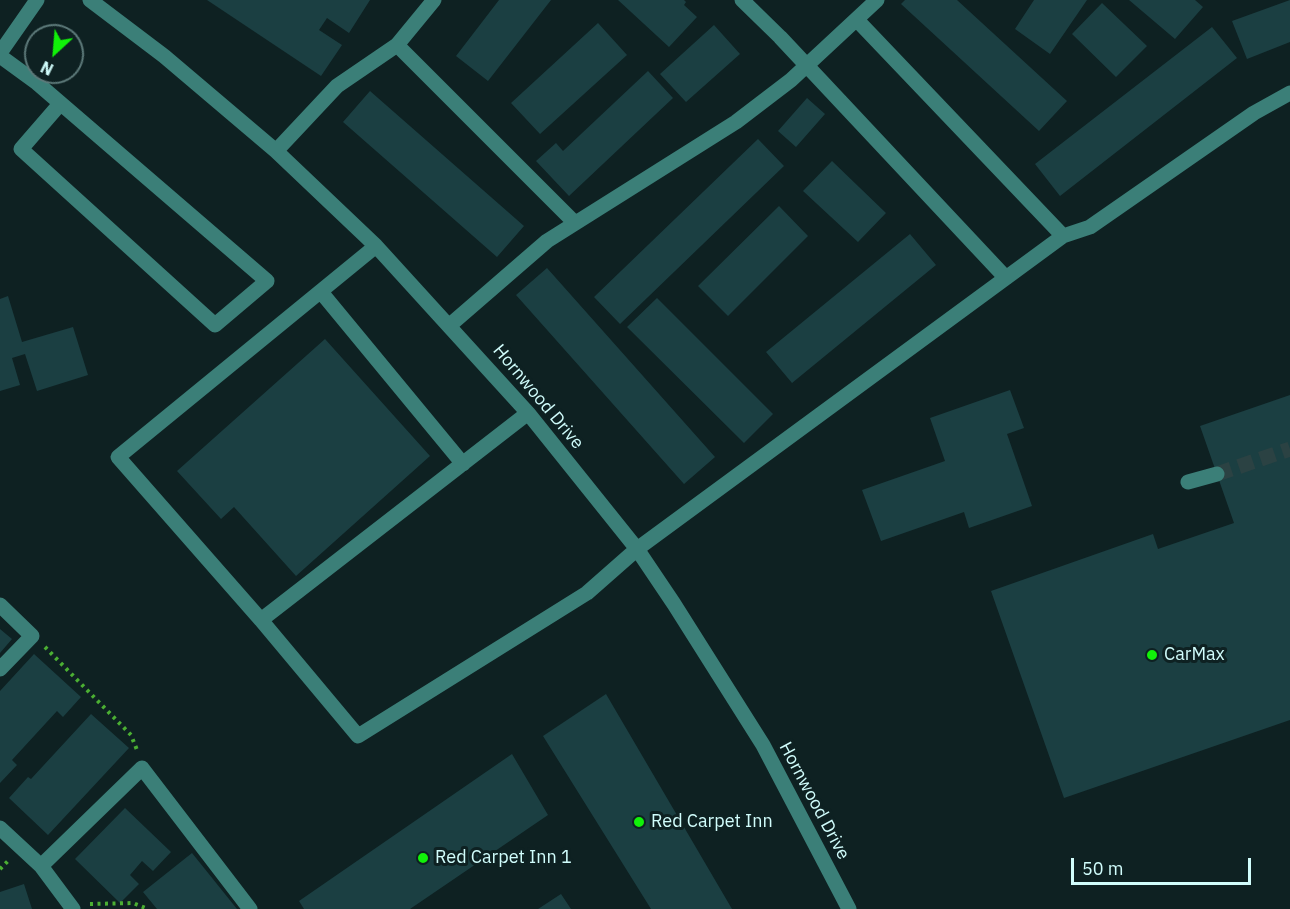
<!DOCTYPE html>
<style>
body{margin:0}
#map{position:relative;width:1290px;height:909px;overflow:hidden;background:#0e2122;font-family:"IBM Plex Sans",sans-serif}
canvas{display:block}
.north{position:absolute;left:24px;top:24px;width:60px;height:60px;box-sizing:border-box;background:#0e2122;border:2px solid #5c7979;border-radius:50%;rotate:206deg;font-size:16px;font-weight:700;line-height:24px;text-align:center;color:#d1fdfc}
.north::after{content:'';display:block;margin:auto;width:21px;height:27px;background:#11f109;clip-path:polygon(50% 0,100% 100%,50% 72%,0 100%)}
.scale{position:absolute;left:1071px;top:858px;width:180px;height:27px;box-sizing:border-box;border:3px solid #d1fdfc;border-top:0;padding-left:8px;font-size:18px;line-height:21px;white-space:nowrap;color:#d1fdfc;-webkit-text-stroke:4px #0e2122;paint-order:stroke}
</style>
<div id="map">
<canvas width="1290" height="909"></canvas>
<div class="north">N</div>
<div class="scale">50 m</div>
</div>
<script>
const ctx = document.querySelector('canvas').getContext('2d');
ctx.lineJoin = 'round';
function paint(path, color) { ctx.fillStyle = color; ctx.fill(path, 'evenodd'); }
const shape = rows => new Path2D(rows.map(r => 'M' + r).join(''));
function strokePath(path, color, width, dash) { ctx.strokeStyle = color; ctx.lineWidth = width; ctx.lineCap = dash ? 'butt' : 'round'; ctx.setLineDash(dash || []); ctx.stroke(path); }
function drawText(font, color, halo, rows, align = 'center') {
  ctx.font = font + ' "IBM Plex Sans",sans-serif'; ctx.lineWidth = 6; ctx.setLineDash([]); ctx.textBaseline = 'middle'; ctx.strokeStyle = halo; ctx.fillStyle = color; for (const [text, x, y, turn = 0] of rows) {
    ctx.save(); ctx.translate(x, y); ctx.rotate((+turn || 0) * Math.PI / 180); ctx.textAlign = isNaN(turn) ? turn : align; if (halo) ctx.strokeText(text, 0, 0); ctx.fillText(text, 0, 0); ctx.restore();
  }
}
const building = shape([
 [207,0,370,0,349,33,327,18,319,30,342,45,321,76],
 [499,0,551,0,488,81,456,56],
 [618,0,684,0,686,2,684,5,697,17,669,47],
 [905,0,957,0,1067,101,1039,131,901,4],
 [1034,0,1087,0,1050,54,1015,29],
 [1129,0,1195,0,1203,7,1175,39],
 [1290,0,1290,42,1247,59,1232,21],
 [1102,3,1147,46,1116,77,1072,34],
 [598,23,627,55,540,134,511,103],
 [714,25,740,54,686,102,660,74],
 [1212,27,1237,58,1060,196,1035,164],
 [648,71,673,98,569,196,536,161,556,143,563,151],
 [370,91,524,226,497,257,343,122],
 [807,98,825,114,796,147,778,131],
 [758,139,784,166,620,324,594,297],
 [832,161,886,213,858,242,803,191],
 [779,206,808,236,728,316,698,286],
 [910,234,936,265,792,383,766,352],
 [547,268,715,457,684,484,516,295],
 [8,296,22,342,73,327,88,375,37,391,25,354,12,358,20,385,0,391,0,299],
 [657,298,773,414,744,443,627,327],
 [325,339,430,456,296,576,234,507,221,519,177,471],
 [1010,390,1024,428,1007,434,1032,506,969,528,964,512,881,541,862,490,945,461,930,418],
 [1290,395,1290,720,1064,798,991,591,1153,534,1158,549,1234,523,1200,426],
 [0,629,12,639,0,653],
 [34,654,81,697,63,717,57,711,12,760,17,765,0,783,0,691],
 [606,694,732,909,651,909,543,736],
 [91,714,129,748,48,835,9,798,28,777,31,779],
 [512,754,548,815,410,909,304,909,299,901],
 [125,808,171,852,153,871,142,861,130,875,139,884,120,903,75,859],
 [192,853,237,909,157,909,143,892],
 [24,884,32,909,0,909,0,892],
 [561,894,571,909,538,909]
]);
const minorTunnel = shape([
 [1217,474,1290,449]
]);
const path = shape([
 [45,647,131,735,137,750],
 [0,869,8,861],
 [90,904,133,903,148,909]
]);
const minor = shape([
 [90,0,164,56,276,151,376,246,528,413,637,549,674,604,763,745,849,909],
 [742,0,780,37,1006,278],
 [857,20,1063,236],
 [397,45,574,222],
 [0,53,37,0],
 [0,56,37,83,267,281,215,325,21,149,60,104],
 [276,151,337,86,397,45,434,0],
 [376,246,118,457,261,620,358,736,587,593,637,549,1063,236,1090,227,1254,113,1290,93],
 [321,292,463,464],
 [450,325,547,241,736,122,791,80,877,0],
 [1188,482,1217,474],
 [0,605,32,636,0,669],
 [261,620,528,413],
 [0,828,41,866,73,909],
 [41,866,142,768,250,909]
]);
const markers = [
 [1152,655,6,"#11f109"],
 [639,822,6,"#11f109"],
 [423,858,6,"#11f109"]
];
const streetNames = [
 ["Hornwood Drive",538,397,50],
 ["Hornwood Drive",814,801,62]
];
const poiNames = [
 ["CarMax",1164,655],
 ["Red Carpet Inn",651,822],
 ["Red Carpet Inn 1",435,858]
];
paint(building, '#1b3f42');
strokePath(minorTunnel, '#2b4243', 15, [15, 8]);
strokePath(path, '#4baf33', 4, [3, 4.5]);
strokePath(minor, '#3b7f78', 15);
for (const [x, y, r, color] of markers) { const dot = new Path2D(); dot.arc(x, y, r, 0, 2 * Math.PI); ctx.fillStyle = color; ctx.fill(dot); strokePath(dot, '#0e2122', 2); }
drawText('18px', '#d1fdfc', '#0e2122', streetNames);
drawText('18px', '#d1fdfc', '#0e2122', poiNames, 'left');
</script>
